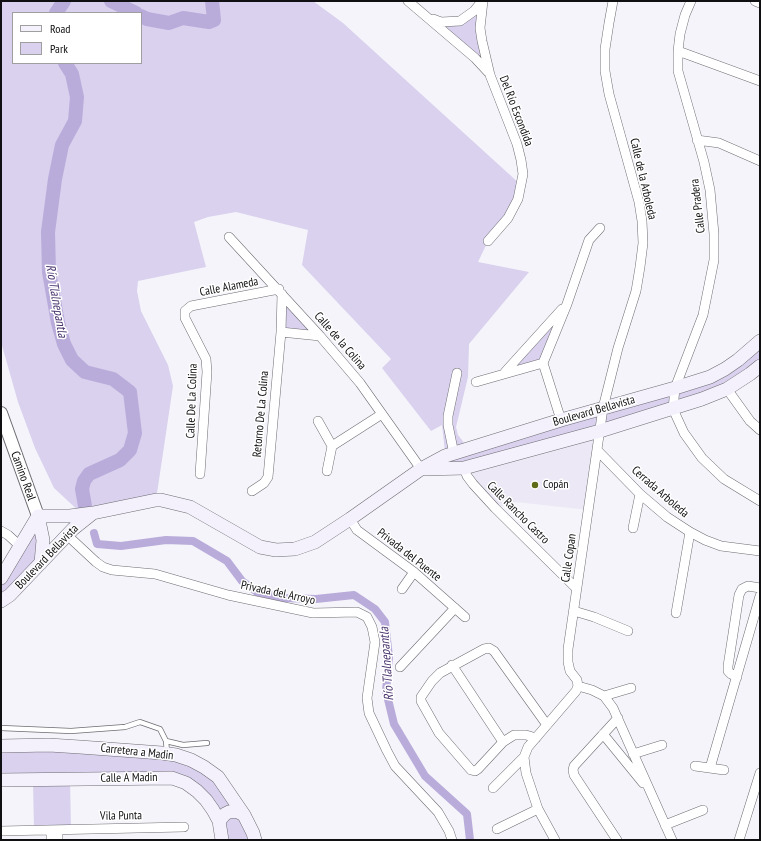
<!DOCTYPE html>
<meta charset="utf-8">
<style>
body{margin:0}
#map{position:relative;width:761px;height:841px;overflow:hidden;background:#f5f4fa;font-family:"PT Sans Narrow",sans-serif}
canvas{display:block}
.frame{position:absolute;inset:0;border:2px solid #100f11;pointer-events:none}
.legend{position:absolute;left:12px;top:12px;width:130px;height:52px;box-sizing:border-box;background:#fff;border:1px solid #9f9fa0;margin:0;padding:5px 7px;list-style:none;font-size:12px;color:#100f11}
.legend li{display:flex;align-items:center;gap:8px;height:20px}
.legend b{width:20px;border:1px solid #9f9fa0}
</style>
<div id="map">
<canvas width="761" height="841"></canvas>
<div class="frame"></div>
<ul class="legend">
<li><b style="height:5px;background:#f4f1fd"></b>Road</li>
<li><b style="height:11px;background:#d9d1ee"></b>Park</li>
</ul>
</div>
<script>
const ctx = document.querySelector('canvas').getContext('2d');
ctx.lineJoin = 'round';
function paint(path, color) { ctx.fillStyle = color; ctx.fill(path, 'evenodd'); }
const shape = rows => new Path2D(rows.map(r => 'M' + r).join(''));
function strokePath(path, color, width, dash) { ctx.strokeStyle = color; ctx.lineWidth = width; ctx.lineCap = dash ? 'butt' : 'round'; ctx.setLineDash(dash || []); ctx.stroke(path); }
function drawText(font, color, halo, rows, align = 'center') {
  ctx.font = font + ' "PT Sans Narrow",sans-serif'; ctx.lineWidth = 3; ctx.setLineDash([]); ctx.textBaseline = 'middle'; ctx.strokeStyle = halo; ctx.fillStyle = color; for (const [text, x, y, turn = 0] of rows) {
    ctx.save(); ctx.translate(x, y); ctx.rotate((+turn || 0) * Math.PI / 180); ctx.textAlign = isNaN(turn) ? turn : align; if (halo) ctx.strokeText(text, 0, 0); ctx.fillText(text, 0, 0); ctx.restore();
  }
}
const built = shape([
 [600,431,588,510,516,502,495,508,464,468]
]);
const green = shape([
 [1,1,313,1,343,23,521,185,518,199,488,241,478,262,529,272,469,344,468,377,456,427,458,435,469,449,710,377,760,341,760,366,727,389,447,469,442,425,431,431,382,368,391,359,302,265,308,230,236,212,208,217,194,222,206,267,138,281,137,291,141,311,168,365,173,386,156,500,82,514,54,488,35,448,18,402,1,342],
 [13,13,141,13,141,63,13,63],
 [481,7,481,29,494,75,434,21,445,24],
 [282,294,320,336,281,332],
 [567,304,543,363,505,372],
 [38,516,43,550,1,601,1,578],
 [1,746,162,753,204,767,255,840,222,840,219,821,186,783,1,780],
 [70,780,71,828,34,829,33,781]
]);
const canal = shape([
 [94,533,97,544,121,546,166,540,193,541,227,561,242,581,257,592,283,598,316,599,354,595,375,609,385,622,389,657,386,691,394,724,425,776,467,814,470,840]
]);
const river = shape([
 [111,1,136,13],
 [56,13,64,1],
 [141,16,147,19,169,23,183,18,209,22,214,20,212,1],
 [65,63,72,74,77,97,75,121,62,145,55,179,48,232,49,272,58,323,64,344,72,360,85,372,113,379,130,392,135,433,130,450,120,460,89,474,84,481,82,489,85,506]
]);
const service = shape([
 [1,728,71,731,125,727,140,722,160,729,166,741,167,752],
 [166,741,183,745,207,743]
]);
const minor = shape([
 [408,1,475,58,488,72],
 [483,1,480,28,482,41,490,75,517,144,521,160,523,174,518,199,508,218,488,241],
 [691,1,685,15,680,34,678,51,678,71,704,162,710,190,714,234,714,260,703,315,675,388,673,409,684,433,702,458,724,479,760,501],
 [755,1,760,3],
 [433,19,441,22,460,21,474,11,482,1],
 [678,51,760,81],
 [697,140,719,143,760,161],
 [229,237,320,336,360,383,421,469],
 [281,332,320,336],
 [543,363,561,420],
 [505,372,562,309],
 [476,382,543,363,567,304,589,240,600,228],
 [727,389,750,421,760,430],
 [318,421,332,446,327,471],
 [332,446,382,414],
 [597,450,640,494,667,517,690,532,705,540,721,546,760,551],
 [454,454,448,425,448,416,457,373],
 [464,468,467,476,473,484,495,508,577,589],
 [200,474,207,372,206,359,185,318,185,311,191,306,279,289],
 [252,491,264,483,268,477,281,332,282,294],
 [350,519,357,530,414,572,465,617],
 [633,528,640,494],
 [1,531,8,535,20,546],
 [67,535,96,562,103,567,112,570,155,574,228,595,313,613,357,612,367,617,372,627,375,642,367,698,369,713,387,751,395,766,438,812,449,831,452,840],
 [402,589,414,572],
 [574,611,594,617,628,631],
 [676,613,690,532],
 [452,665,503,742],
 [400,667,455,608],
 [737,677,731,674,728,671,728,666,739,595,742,589,748,586,760,588],
 [578,686,577,680,570,671,568,662,568,649,603,408,618,348,636,291,640,267,643,243,642,221,639,202,609,94,605,71,605,49,609,23,613,1],
 [578,686,592,690,604,696,613,708,672,840],
 [604,696,631,688],
 [603,734,643,783],
 [536,738,526,735,514,735,503,742,478,769,475,771,471,770,439,733,421,701,421,697,432,681,440,673,484,649,489,648,494,651,547,725],
 [633,754,662,745],
 [695,766,724,770],
 [710,768,760,596],
 [493,788,524,757],
 [665,825,703,810],
 [497,829,538,809],
 [1,831,184,827],
 [51,840,51,830],
 [58,840,58,830],
 [555,840,538,809,526,773,524,757,528,747,576,691,578,686],
 [617,840,574,775,573,770,574,766,618,718],
 [739,840,760,773]
]);
const tertiary = shape([
 [1,413,38,516]
]);
const secondary = shape([
 [425,469,464,468,600,431,702,399,727,389,750,374,760,366],
 [38,516,70,516,93,513,156,500,161,500,190,507,260,547,276,550,295,549,315,542,350,519,421,469,445,456,561,420,675,388,710,377,725,369,738,360,760,341],
 [38,516,43,540,41,563],
 [1,578,38,516],
 [1,601,10,595,73,529,93,513],
 [1,746,49,745,80,747,162,753,176,755,191,760,204,767,218,777,244,815,253,833,255,840],
 [1,780,172,778,186,783,197,791,206,800,213,810,219,821,222,840],
 [219,821,225,814,229,812,236,811,244,815]
]);
const markers = [
 [535,485,4,"#5e6c15"]
];
const streetNames = [
 ["Del Río Escondida",516,111,69],
 ["Calle de la Arboleda",643,179,77],
 ["Calle Pradera",698,206,-97],
 ["Calle Alameda",229,287,-11],
 ["Calle de la Colina",340,341,49],
 ["Calle De La Colina",192,401,-88],
 ["Boulevard Bellavista",594,411,-16],
 ["Retorno De La Colina",261,414,-85],
 ["Camino Real",23,476,70],
 ["Cerrada Arboleda",660,492,41],
 ["Calle Rancho Castro",518,513,45],
 ["Privada del Puente",409,555,38],
 ["Boulevard Bellavista",47,557,-46],
 ["Calle Copan",569,558,-82],
 ["Privada del Arroyo",278,593,12],
 ["Carretera a Madin",137,752,6],
 ["Calle A Madin",129,778,-1],
 ["Vila Punta",121,816,-1]
];
const poiNames = [
 ["Copán",543,485]
];
const waterNames = [
 ["Río Tlalnepantla",56,301,80],
 ["Río Tlalnepantla",387,664,-94]
];
paint(built, '#ece8f5');
paint(green, '#d9d1ee');
strokePath(canal, '#b9acda', 8);
strokePath(river, '#b9acda', 14);
strokePath(service, '#6e6c71', 6);
strokePath(minor, '#6e6c71', 10);
strokePath(tertiary, '#6e6c71', 14);
strokePath(secondary, '#6e6c71', 14);
strokePath(service, '#fff', 4.5);
strokePath(minor, '#fff', 9);
strokePath(tertiary, '#fff', 12);
strokePath(secondary, '#f4f1fd', 13);
for (const [x, y, r, color] of markers) { const dot = new Path2D(); dot.arc(x, y, r, 0, 2 * Math.PI); ctx.fillStyle = color; ctx.fill(dot); strokePath(dot, '#fff', 1.5); }
drawText('12px', '#100f11', '#fff', streetNames);
drawText('12px', '#100f11', '#fff', poiNames, 'left');
drawText('italic 13px', '#49346e', '#fff', waterNames);
</script>
